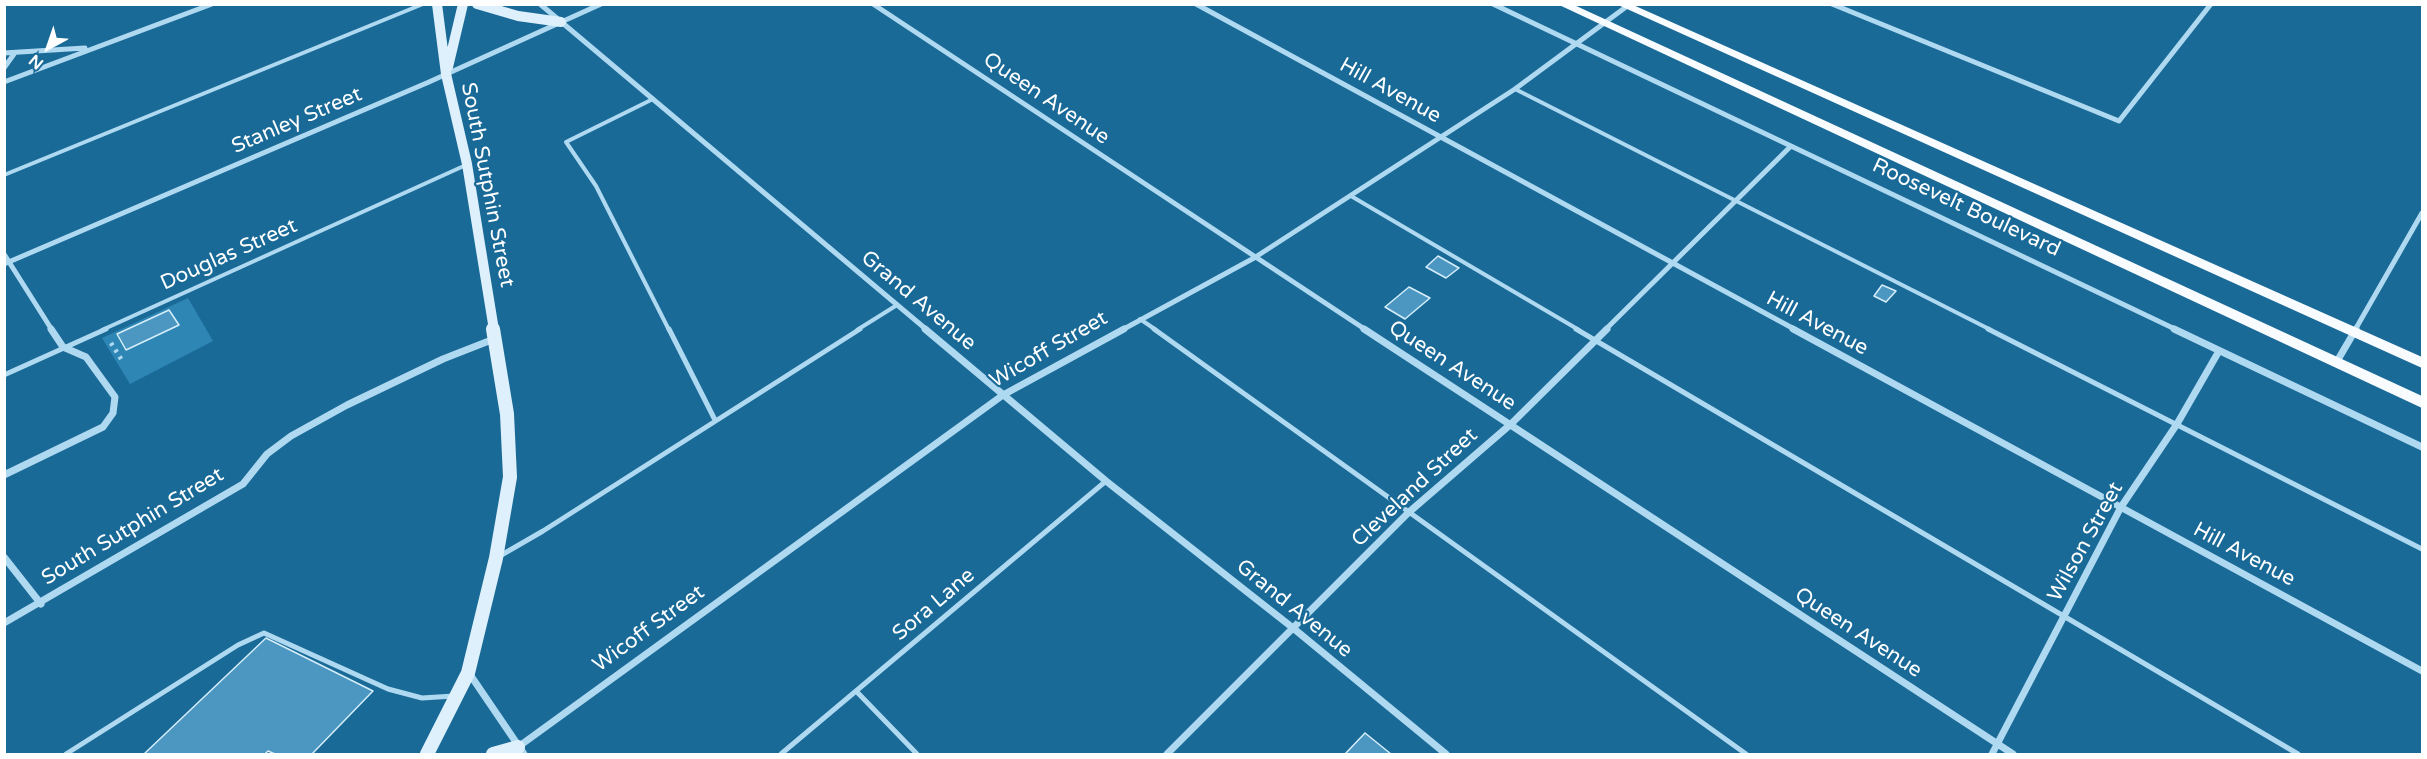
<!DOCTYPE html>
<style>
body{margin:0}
#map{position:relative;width:2427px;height:759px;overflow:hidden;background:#1a6a98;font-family:"Varela Round",sans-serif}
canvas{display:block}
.frame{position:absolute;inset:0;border:6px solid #fff;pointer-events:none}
.north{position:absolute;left:18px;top:18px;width:60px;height:60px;-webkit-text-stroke:4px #1a6a98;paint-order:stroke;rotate:220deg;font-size:16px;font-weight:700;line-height:24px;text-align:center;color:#fff}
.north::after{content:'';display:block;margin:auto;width:21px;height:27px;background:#fff;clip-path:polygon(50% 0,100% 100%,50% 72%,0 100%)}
</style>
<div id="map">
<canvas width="2427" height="759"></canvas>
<div class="frame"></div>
<div class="north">N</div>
</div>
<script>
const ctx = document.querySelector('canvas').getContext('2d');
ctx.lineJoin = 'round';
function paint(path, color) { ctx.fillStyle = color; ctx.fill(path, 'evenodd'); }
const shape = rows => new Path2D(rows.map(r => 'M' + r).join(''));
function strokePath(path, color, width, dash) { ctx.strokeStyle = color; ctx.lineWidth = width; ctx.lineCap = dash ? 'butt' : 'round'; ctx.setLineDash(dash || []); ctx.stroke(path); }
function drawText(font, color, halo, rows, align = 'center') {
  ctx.font = font + ' "Varela Round",sans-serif'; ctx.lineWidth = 4.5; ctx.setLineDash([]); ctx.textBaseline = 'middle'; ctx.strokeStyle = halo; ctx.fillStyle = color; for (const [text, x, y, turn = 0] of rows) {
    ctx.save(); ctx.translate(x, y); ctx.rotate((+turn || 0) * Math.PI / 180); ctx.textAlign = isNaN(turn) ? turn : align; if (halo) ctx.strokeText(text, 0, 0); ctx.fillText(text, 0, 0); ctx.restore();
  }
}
const green = shape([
 [188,298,213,341,130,384,102,338]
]);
const building = shape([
 [1438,256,1459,268,1446,278,1426,267,1438,256],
 [1882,285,1896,291,1886,302,1874,296,1882,285],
 [1409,287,1430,298,1405,319,1385,307,1409,287],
 [169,310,179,325,126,350,117,334,169,310],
 [266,638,373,691,312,754,275,754,268,751,265,754,144,754,266,638],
 [1365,733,1391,754,1345,754,1365,733]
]);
const path = shape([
 [111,343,123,362]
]);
const laneFar1 = shape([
 [1515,89,1991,330],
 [653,99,566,142,596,186,669,330],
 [4,175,423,4],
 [1351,196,1579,330],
 [1140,319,1156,330],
 [102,330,466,165],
 [857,330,897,305]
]);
const lane = shape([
 [669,329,715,420],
 [1154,329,1746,754],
 [1576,329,2298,754],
 [1988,329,2422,549],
 [4,375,106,329],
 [498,557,543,531,860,329],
 [857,692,917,754],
 [66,754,238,645,264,633,388,689,422,698,454,696],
 [781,754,1106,481]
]);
const streetFar1 = shape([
 [540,4,927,330],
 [873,4,1366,330],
 [1196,4,1796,330],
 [1493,4,2177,330],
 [1832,4,2119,121,2211,4],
 [4,53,85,48],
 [4,68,14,54],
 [4,82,212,4],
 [4,254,52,330],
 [4,264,429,82,601,4],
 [1122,330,1254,258,1515,89,1630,4],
 [1605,330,1790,147],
 [2355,330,2422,213]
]);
const street = shape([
 [925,329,1106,481,1293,628,1446,754],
 [1364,329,2013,754],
 [1793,329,2422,671],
 [2174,329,2422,447],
 [2336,363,2356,329],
 [4,475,103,427,113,413,115,397,86,357,63,347,51,329],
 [4,557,41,604],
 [4,623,243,484,267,454,291,436,347,405,443,359,494,339],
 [469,673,524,754],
 [518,747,1003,395,1124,329],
 [1167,754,1408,513,1511,424,1607,329],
 [1992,754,2121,507,2177,424,2219,351]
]);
const secondaryFar1 = shape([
 [437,4,446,74,467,164,494,330],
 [477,4,518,16,561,22],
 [448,67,463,4]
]);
const secondary = shape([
 [427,754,468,673,496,558,510,477,507,414,493,329],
 [493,754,518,747]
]);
const primary = shape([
 [1557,4,1572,4,2422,396,2422,408,1557,4],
 [1616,4,1631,4,2422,357,2422,368,1616,4]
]);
const streetNames = [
 ["Hill Avenue",1390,91,29],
 ["Queen Avenue",1046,99,34],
 ["Stanley Street",297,121,-23],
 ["South Sutphin Street",487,185,79],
 ["Roosevelt Boulevard",1966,208,25],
 ["Douglas Street",229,255,-24],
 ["Grand Avenue",918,301,40],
 ["Hill Avenue",1817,324,28],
 ["Wicoff Street",1049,350,-30],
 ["Queen Avenue",1452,366,33],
 ["Cleveland Street",1415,488,-43],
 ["South Sutphin Street",133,527,-31],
 ["Wilson Street",2086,542,-61],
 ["Hill Avenue",2244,555,28],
 ["Sora Lane",934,605,-40],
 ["Grand Avenue",1294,609,39],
 ["Wicoff Street",649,629,-36],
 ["Queen Avenue",1858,633,33]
];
paint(green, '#2e86b5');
paint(building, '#4b97c2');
strokePath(building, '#d6eefb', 1.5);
strokePath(path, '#afd9f0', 4.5, [3, 5]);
strokePath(laneFar1, '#afd9f0', 4);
strokePath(lane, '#afd9f0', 5);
strokePath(streetFar1, '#afd9f0', 5);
strokePath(street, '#afd9f0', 7);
strokePath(secondaryFar1, '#ddf0fb', 10);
strokePath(secondary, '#ddf0fb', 14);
paint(primary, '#f8fcff');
drawText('21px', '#fff', '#1a6a98', streetNames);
</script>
